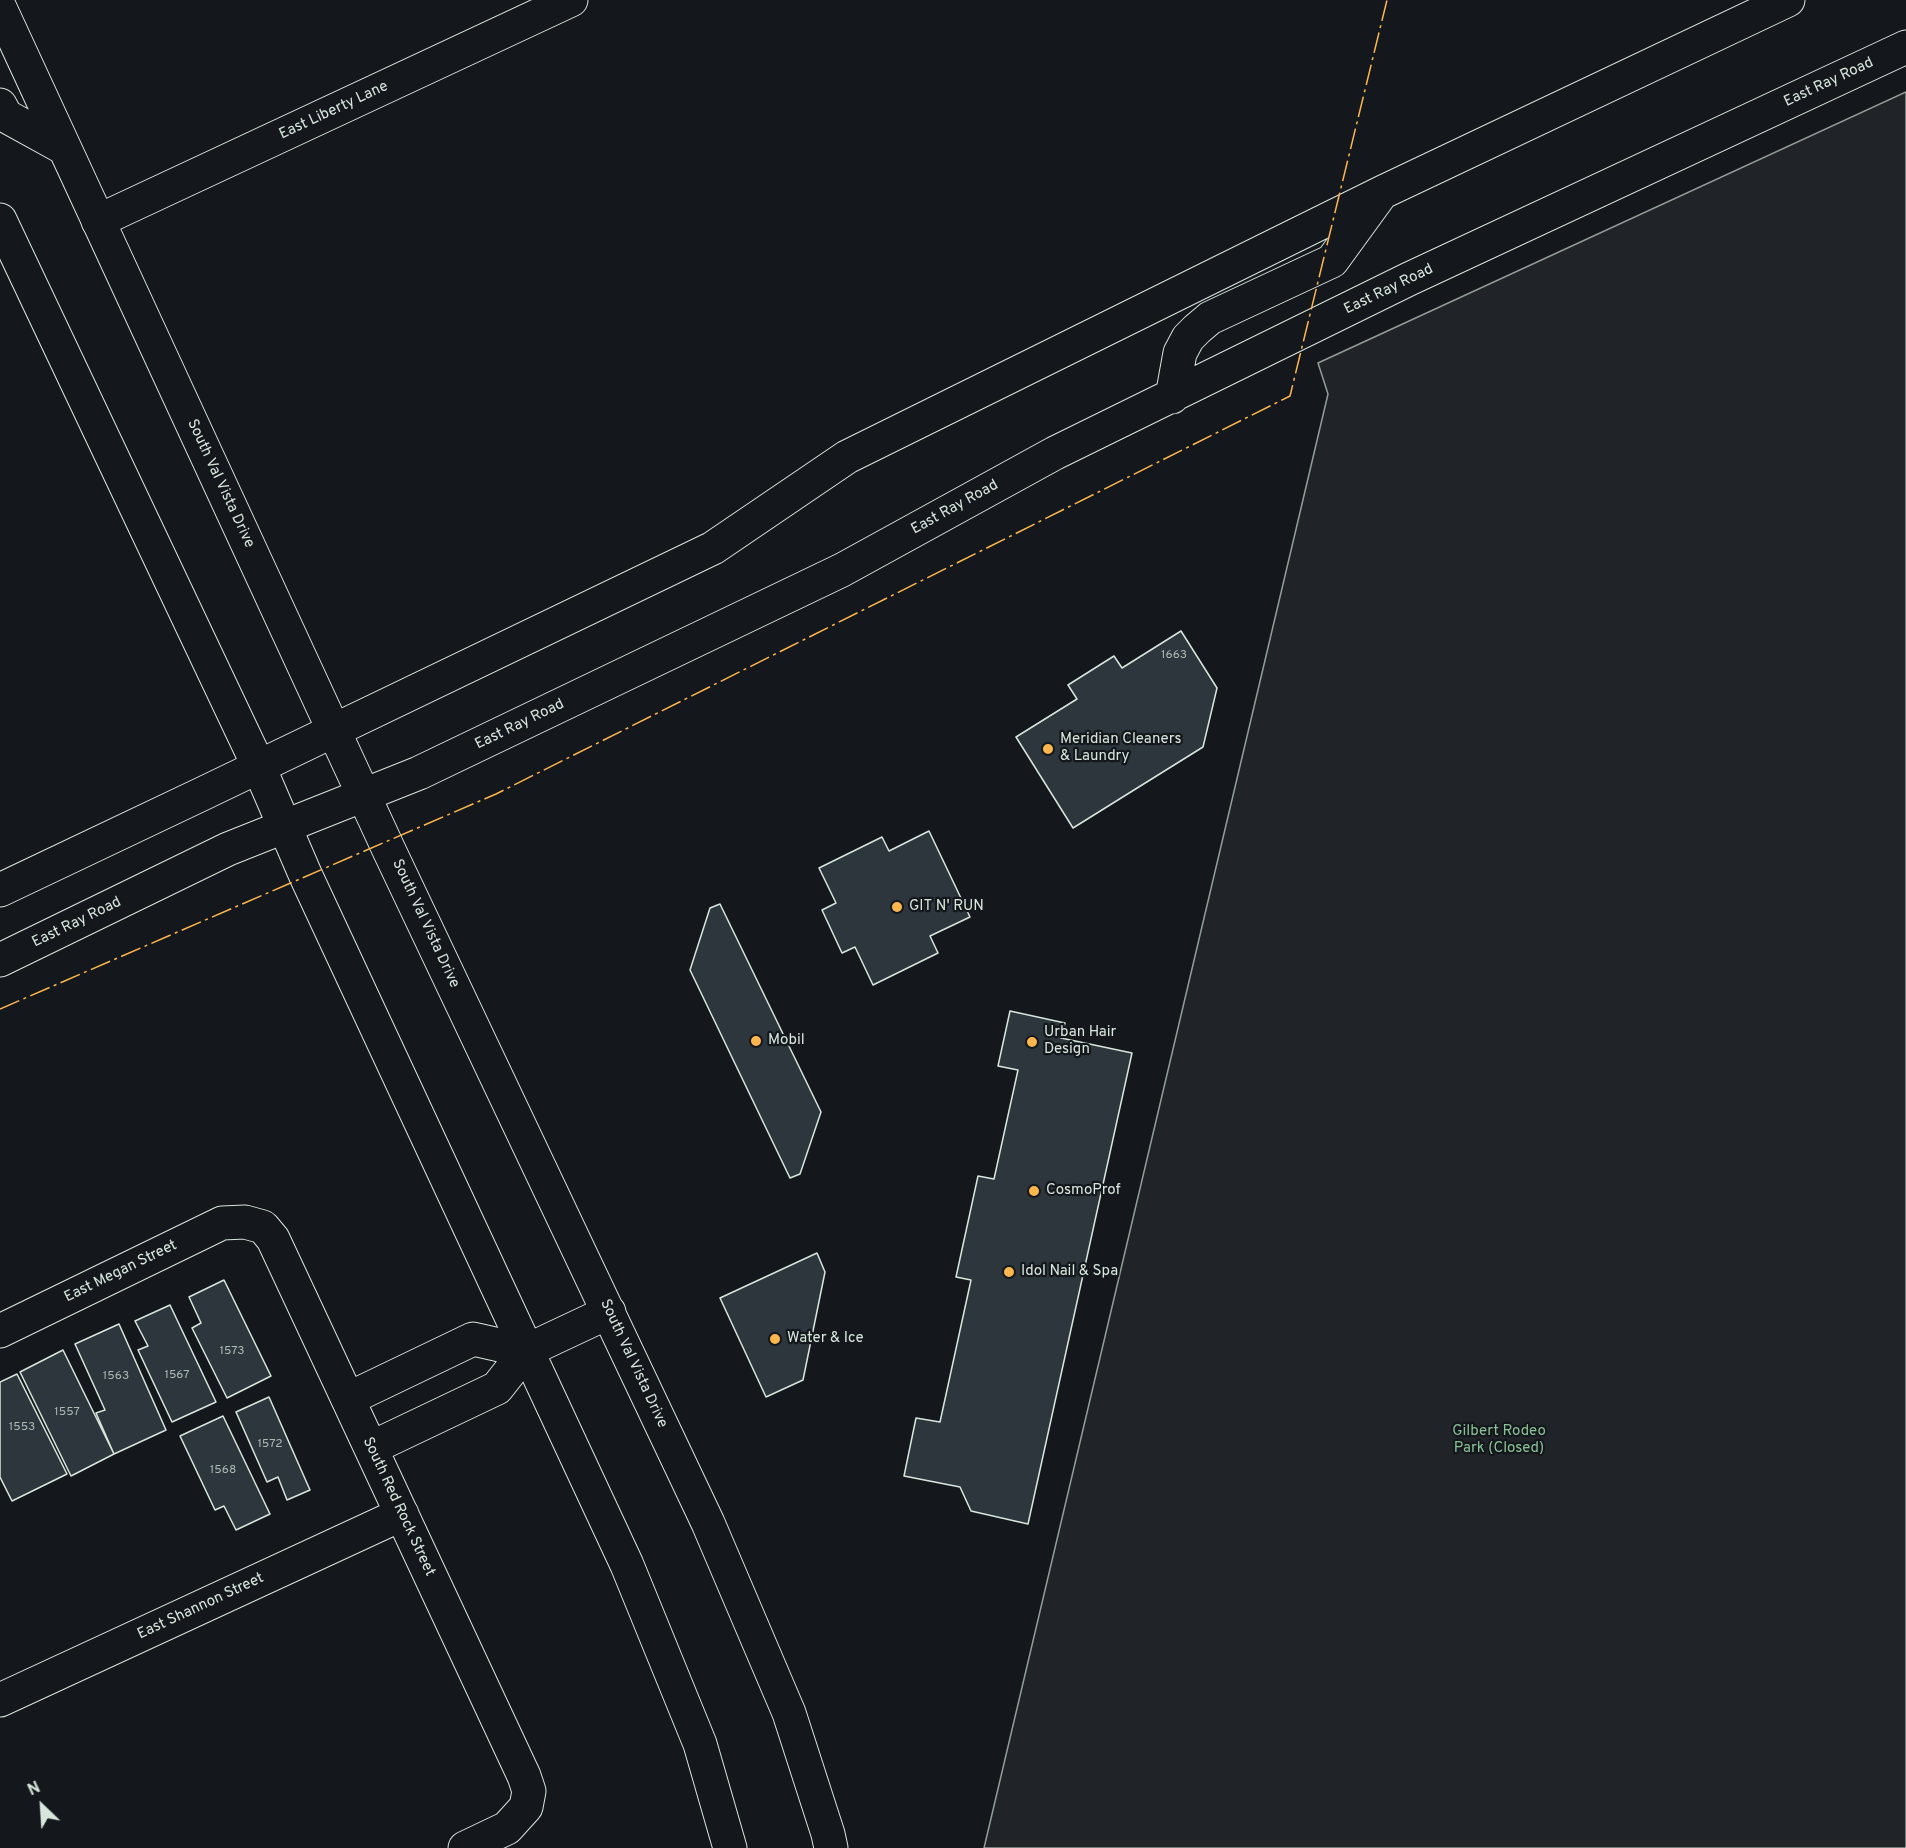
<!DOCTYPE html>
<style>
body{margin:0}
#map{position:relative;width:1906px;height:1848px;overflow:hidden;background:#14181c;font-family:Overpass,sans-serif}
canvas{display:block}
.north{position:absolute;left:12px;top:1776px;width:60px;height:60px;-webkit-text-stroke:4px #14181c;paint-order:stroke;rotate:335deg;font-size:16px;font-weight:700;line-height:24px;text-align:center;color:#d8e6dc}
.north::after{content:'';display:block;margin:auto;width:21px;height:27px;background:#d8e6dc;clip-path:polygon(50% 0,100% 100%,50% 72%,0 100%)}
</style>
<div id="map">
<canvas width="1906" height="1848"></canvas>
<div class="north">N</div>
</div>
<script>
const ctx = document.querySelector('canvas').getContext('2d');
ctx.lineJoin = 'round';
function paint(path, color) { ctx.fillStyle = color; ctx.fill(path, 'evenodd'); }
const shape = rows => new Path2D(rows.map(r => 'M' + r).join(''));
function strokePath(path, color, width, dash) { ctx.strokeStyle = color; ctx.lineWidth = width; ctx.lineCap = dash ? 'butt' : 'round'; ctx.setLineDash(dash || []); ctx.stroke(path); }
function drawText(font, color, halo, rows, align = 'center') {
  ctx.font = font + ' Overpass,sans-serif'; ctx.lineWidth = 4.5; ctx.setLineDash([]); ctx.textBaseline = 'middle'; ctx.strokeStyle = halo; ctx.fillStyle = color; for (const [text, x, y, turn = 0] of rows) {
    ctx.save(); ctx.translate(x, y); ctx.rotate((+turn || 0) * Math.PI / 180); ctx.textAlign = isNaN(turn) ? turn : align; if (halo) ctx.strokeText(text, 0, 0); ctx.fillText(text, 0, 0); ctx.restore();
  }
}
const green = shape([
 [1906,92,1906,1848,984,1848,1328,394,1318,363,1906,92]
]);
const building = shape([
 [1181,631,1217,688,1203,747,1073,828,1016,737,1077,699,1068,685,1114,656,1122,668,1181,631],
 [929,831,970,917,930,936,938,953,873,985,855,947,842,953,822,910,836,903,819,868,882,837,889,851,929,831],
 [720,904,821,1112,800,1174,790,1178,690,970,710,908,720,904],
 [1010,1011,1065,1023,1061,1038,1132,1053,1028,1524,971,1511,960,1487,904,1476,916,1418,940,1422,971,1280,956,1277,978,1176,994,1179,1018,1070,998,1066,1010,1011],
 [817,1253,825,1272,803,1380,766,1397,720,1298,817,1253],
 [224,1280,271,1376,227,1398,192,1328,201,1323,189,1297,224,1280],
 [170,1305,216,1402,172,1422,138,1350,148,1346,135,1321,170,1305],
 [119,1324,166,1430,114,1454,96,1413,105,1410,75,1344,119,1324],
 [63,1350,114,1454,71,1476,20,1372,63,1350],
 [17,1374,67,1474,12,1501,0,1477,0,1382,17,1374],
 [269,1397,310,1490,287,1500,278,1477,267,1482,236,1412,269,1397],
 [223,1416,270,1514,236,1530,224,1506,215,1510,180,1436,223,1416]
]);
const minor = shape([
 [98,221,571,0],
 [0,1331,222,1223,245,1222,263,1227,273,1239,524,1776,529,1791,526,1807,507,1828,465,1848],
 [348,1399,473,1339,526,1351,497,1388,371,1448],
 [0,1700,402,1514]
]);
const secondary = shape([
 [0,8,388,848,708,1523,789,1713,828,1834,831,1848],
 [0,105,6,116,64,148],
 [0,220,259,767,305,874,627,1565,700,1744,730,1848],
 [526,1351,609,1312]
]);
const primary = shape([
 [1172,397,1180,353,1188,338,1197,329,1210,318,1332,261,1380,195],
 [0,890,204,793,713,548,847,457,1383,192,1788,0],
 [0,960,228,849,419,773,842,570,1055,453,1409,279,1906,47]
]);
const power = shape([
 [0,1009,496,794,1290,396,1387,0]
]);
const markers = [
 [1048,749,6,"#ffb74d"],
 [897,907,6,"#ffb74d"],
 [756,1041,6,"#ffb74d"],
 [1032,1042,6,"#ffb74d"],
 [1034,1191,6,"#ffb74d"],
 [1009,1272,6,"#ffb74d"],
 [775,1339,6,"#ffb74d"]
];
const numberNames = [
 ["1663",1174,656],
 ["1573",232,1352],
 ["1567",177,1376],
 ["1563",116,1377],
 ["1557",67,1413],
 ["1553",22,1428],
 ["1572",270,1445],
 ["1568",223,1471]
];
const streetNames = [
 ["East Ray Road",1829,83,-25],
 ["East Liberty Lane",334,111,-25],
 ["East Ray Road",1389,290,-26],
 ["South Val Vista Drive",220,484,65],
 ["East Ray Road",955,508,-29],
 ["East Ray Road",520,725,-26],
 ["East Ray Road",77,923,-26],
 ["South Val Vista Drive",425,924,65],
 ["East Megan Street",121,1272,-26],
 ["South Val Vista Drive",633,1364,65],
 ["South Red Rock Street",398,1507,65],
 ["East Shannon Street",201,1607,-25]
];
const poiNames = [
 ["Meridian Cleaners",1060,740],
 ["& Laundry",1060,757],
 ["GIT N' RUN",909,907],
 ["Urban Hair",1044,1033],
 ["Design",1044,1050],
 ["Mobil",768,1041],
 ["CosmoProf",1046,1191],
 ["Idol Nail & Spa",1021,1272],
 ["Water & Ice",787,1339]
];
const parkNames = [
 ["Gilbert Rodeo",1499,1432],
 ["Park (Closed)",1499,1449]
];
paint(green, '#202428');
strokePath(green, '#939e99', 1.5);
paint(building, '#2c363c');
strokePath(building, '#d8e6dc', 1.5);
strokePath(minor, '#d8e6dc', 35);
strokePath(secondary, '#d8e6dc', 35);
strokePath(primary, '#d8e6dc', 35);
strokePath(minor, '#14181c', 33);
strokePath(secondary, '#14181c', 33);
strokePath(primary, '#14181c', 33);
strokePath(power, '#ffb74d', 1.5, [21, 4.5, 3, 4.5]);
for (const [x, y, r, color] of markers) { const dot = new Path2D(); dot.arc(x, y, r, 0, 2 * Math.PI); ctx.fillStyle = color; ctx.fill(dot); strokePath(dot, '#14181c', 2); }
drawText('12px', '#adbab4', null, numberNames);
drawText('15px', '#d8e6dc', '#14181c', streetNames);
drawText('15px', '#d8e6dc', '#14181c', poiNames, 'left');
drawText('15px', '#8ac095', '#14181c', parkNames);
</script>
